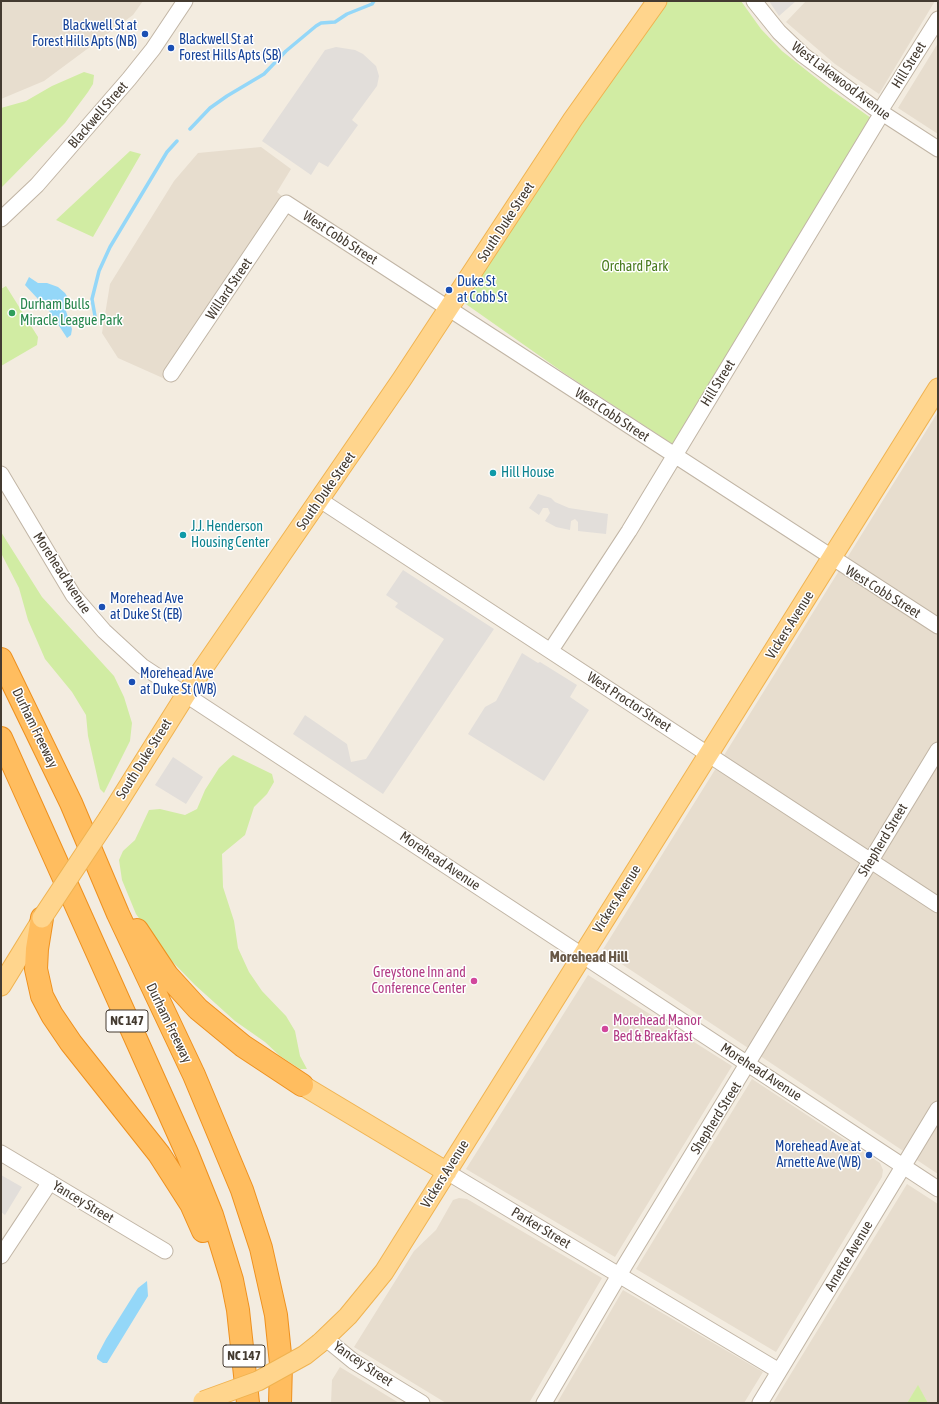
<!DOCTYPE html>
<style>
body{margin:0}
#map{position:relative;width:939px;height:1404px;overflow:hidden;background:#f3ece0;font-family:"Asap Condensed",sans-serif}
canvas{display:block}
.frame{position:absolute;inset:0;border:2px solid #443b31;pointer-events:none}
</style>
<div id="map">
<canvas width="939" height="1404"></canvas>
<div class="frame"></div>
</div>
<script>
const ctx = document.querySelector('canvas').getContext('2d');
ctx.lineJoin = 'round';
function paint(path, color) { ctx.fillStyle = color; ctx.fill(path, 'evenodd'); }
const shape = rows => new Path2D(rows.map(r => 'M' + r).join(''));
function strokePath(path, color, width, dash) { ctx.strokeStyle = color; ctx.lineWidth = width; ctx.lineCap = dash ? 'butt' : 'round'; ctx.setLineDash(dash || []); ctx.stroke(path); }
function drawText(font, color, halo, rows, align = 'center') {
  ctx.font = font + ' "Asap Condensed",sans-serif'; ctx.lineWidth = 3; ctx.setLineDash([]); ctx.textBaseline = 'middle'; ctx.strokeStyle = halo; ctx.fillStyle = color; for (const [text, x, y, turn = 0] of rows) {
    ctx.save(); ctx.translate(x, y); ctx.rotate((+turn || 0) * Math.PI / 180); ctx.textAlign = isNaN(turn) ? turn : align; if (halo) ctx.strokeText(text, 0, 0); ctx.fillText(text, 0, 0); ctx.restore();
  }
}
const residential = shape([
 [1,1,143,1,133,15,44,81,1,99],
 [806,1,935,1,879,94,835,64,786,22],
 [938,43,938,134,898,108],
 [261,147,291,169,277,192,283,197,217,307,165,379,118,358,102,333,110,284,174,181,198,153],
 [938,412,938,1174,602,951],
 [588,975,732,1066,615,1257,466,1169],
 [752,1079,880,1163,883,1170,882,1177,776,1352,636,1269],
 [907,1184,938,1204,938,1403,928,1403,918,1386,907,1403,773,1403],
 [459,1198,467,1199,602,1278,529,1403,446,1403,354,1347,414,1251,436,1230,453,1200],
 [623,1290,763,1372,744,1403,557,1403],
 [340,1367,399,1403,331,1403,332,1380]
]);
const green = shape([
 [668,1,741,1,761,29,782,51,830,89,871,118,674,445,564,373,463,302,578,125],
 [84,72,94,75,93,84,88,92,65,123,1,188,1,108,26,101,52,86],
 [130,151,141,154,93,237,56,220],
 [6,286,38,337,37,345,1,366,1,289],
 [1,532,42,597,114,676,124,697,132,723,130,741,104,793,100,789,88,736,86,715,72,692,45,659,28,620,19,588,1,553],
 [233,755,272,774,274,782,267,794,254,807,245,835,222,854,223,887,234,921,238,948,249,972,262,991,286,1016,295,1031,300,1056,307,1069,300,1069,280,1056,265,1042,235,1021,195,985,166,955,136,914,122,880,119,860,123,851,135,840,149,810,160,809,185,815,197,809,205,790,219,768],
 [918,1385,928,1403,907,1403]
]);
const parking = shape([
 [769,1,796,1,779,16],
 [336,47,355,50,363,54,376,66,379,76,377,86,352,120,358,125,328,167,319,162,311,175,262,141,325,50],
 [538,494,551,498,555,502,569,508,608,514,606,534,578,531,578,522,575,519,571,521,570,530,556,527,545,521,550,513,548,508,543,508,539,515,529,508],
 [403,570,494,629,383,794,293,734,305,715,347,744,351,762,366,759,444,639,395,607,398,603,386,595],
 [522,653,538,663,540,662,577,685,570,697,589,710,544,781,468,734,485,707,496,701],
 [173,757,203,777,186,804,155,785],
 [1,1175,22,1187,5,1215,1,1212]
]);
const water = shape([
 [29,277,38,283,47,283,58,287,65,293,68,298,65,305,66,311,72,329,71,335,67,338,50,312,25,285],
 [147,1281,148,1296,107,1363,103,1363,97,1359,97,1356,106,1339,138,1288]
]);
const stream = shape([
 [190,129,210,108,227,96,264,74,286,51,316,26,321,23,335,22,347,14,372,4,374,1],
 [96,322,92,299,99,271,110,247,167,152,177,141]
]);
const minor = shape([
 [754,1,779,32,803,55,873,107,938,149],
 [880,111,938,19],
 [1,219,37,185,129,79,153,49,185,1],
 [171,374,286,203,938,626],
 [1,474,73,595,104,631,142,666,938,1189],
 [320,500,938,905],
 [551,650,629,531,882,113],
 [1,1153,165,1251],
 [447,1172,779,1371],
 [1,1256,50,1182],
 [325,1338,353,1361,422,1403],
 [544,1403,625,1265,938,750],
 [760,1403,938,1109]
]);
const major = shape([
 [109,817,195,680,402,379,573,119,657,1],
 [1,986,41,921],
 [302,1085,447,1172],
 [320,1343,348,1316,384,1272,938,388]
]);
const highway = shape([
 [1,659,71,803,118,914,194,1075,242,1190,261,1248,276,1315,281,1364,280,1403],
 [1,738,187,1153,212,1215,232,1280,238,1310,248,1403],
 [42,918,37,949,36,969,42,996,52,1015,71,1043,159,1154,191,1204,203,1231],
 [137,930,167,975,198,1009,243,1046,302,1085]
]);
const majorBridge = shape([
 [42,918,109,817],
 [203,1401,258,1381,305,1355,320,1343]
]);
const markers = [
 [145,34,4,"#1a4fb4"],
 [171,48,4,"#1a4fb4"],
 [449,290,4,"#1a4fb4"],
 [12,313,4,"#2e9e5b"],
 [493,473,4,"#0f9aa8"],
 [183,535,4,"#0f9aa8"],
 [102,607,4,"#1a4fb4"],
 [132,682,4,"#1a4fb4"],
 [474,981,4,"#d1479c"],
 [605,1029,4,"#d1479c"],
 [869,1155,4,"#1a4fb4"]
];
const shields = [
 [127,1021,42],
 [244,1356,42]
];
const shieldNames = [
 ["NC 147",127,1021],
 ["NC 147",244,1356]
];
const transitNames = [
 ["Blackwell St at",137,26,"right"],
 ["Forest Hills Apts (NB)",137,42,"right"],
 ["Blackwell St at",179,40],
 ["Forest Hills Apts (SB)",179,56],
 ["Duke St",457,282],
 ["at Cobb St",457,298],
 ["Morehead Ave",110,599],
 ["at Duke St (EB)",110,615],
 ["Morehead Ave",140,674],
 ["at Duke St (WB)",140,690],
 ["Morehead Ave at",861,1147,"right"],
 ["Arnette Ave (WB)",861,1163,"right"]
];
const streetNames = [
 ["Hill Street",909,65,-58],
 ["West Lakewood Avenue",841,81,37],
 ["Blackwell Street",98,115,-49],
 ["South Duke Street",506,222,-57],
 ["West Cobb Street",340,238,33],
 ["Willard Street",229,289,-56],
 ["Hill Street",718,383,-58],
 ["West Cobb Street",612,415,33],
 ["South Duke Street",326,491,-55],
 ["Morehead Avenue",62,573,57],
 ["West Cobb Street",883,592,32],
 ["Vickers Avenue",790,625,-58],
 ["West Proctor Street",629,702,33],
 ["Durham Freeway",35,728,64],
 ["South Duke Street",144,759,-58],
 ["Shepherd Street",883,840,-59],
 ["Morehead Avenue",440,861,34],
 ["Vickers Avenue",617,899,-58],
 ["Durham Freeway",169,1023,64],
 ["Morehead Avenue",761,1072,33],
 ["Shepherd Street",716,1118,-58],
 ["Vickers Avenue",445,1174,-58],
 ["Yancey Street",83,1202,31],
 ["Parker Street",541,1228,31],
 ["Arnette Avenue",849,1256,-59],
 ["Yancey Street",363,1364,34]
];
const parkNames = [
 ["Orchard Park",635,267]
];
const leisureNames = [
 ["Durham Bulls",20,305],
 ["Miracle League Park",20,321]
];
const cultureNames = [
 ["Hill House",501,473],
 ["J.J. Henderson",191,527],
 ["Housing Center",191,543]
];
const hotelNames = [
 ["Greystone Inn and",466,973],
 ["Conference Center",466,989],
 ["Morehead Manor",613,1021,"left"],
 ["Bed & Breakfast",613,1037,"left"]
];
const neighbourhoodNames = [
 ["Morehead Hill",589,957]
];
paint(residential, '#e7ddce');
paint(green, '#d1eca3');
paint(parking, '#e2deda');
paint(water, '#94d7f8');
strokePath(stream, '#94d7f8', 3.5);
strokePath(minor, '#c1b5a5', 17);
strokePath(major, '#f0b350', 21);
strokePath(highway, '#ee911f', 24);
strokePath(minor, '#fff', 15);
strokePath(major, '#ffd58d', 19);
strokePath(highway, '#ffbd5f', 22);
strokePath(majorBridge, '#f0b350', 21, []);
strokePath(majorBridge, '#ffd58d', 19);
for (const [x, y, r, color] of markers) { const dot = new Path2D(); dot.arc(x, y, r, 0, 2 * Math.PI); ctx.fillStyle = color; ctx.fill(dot); strokePath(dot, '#fff', 1.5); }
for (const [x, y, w] of shields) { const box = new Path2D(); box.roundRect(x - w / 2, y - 11, w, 22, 3); ctx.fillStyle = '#fff'; ctx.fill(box); strokePath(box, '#443b31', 1); }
drawText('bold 13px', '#443b31', null, shieldNames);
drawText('14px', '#164399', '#fff', transitNames, 'left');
drawText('14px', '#443b31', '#fff', streetNames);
drawText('14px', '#497b1f', '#fff', parkNames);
drawText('14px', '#27864d', '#fff', leisureNames, 'left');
drawText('14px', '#0d838f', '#fff', cultureNames, 'left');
drawText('14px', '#b23c85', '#fff', hotelNames, 'right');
drawText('bold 15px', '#685847', '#fff', neighbourhoodNames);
</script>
